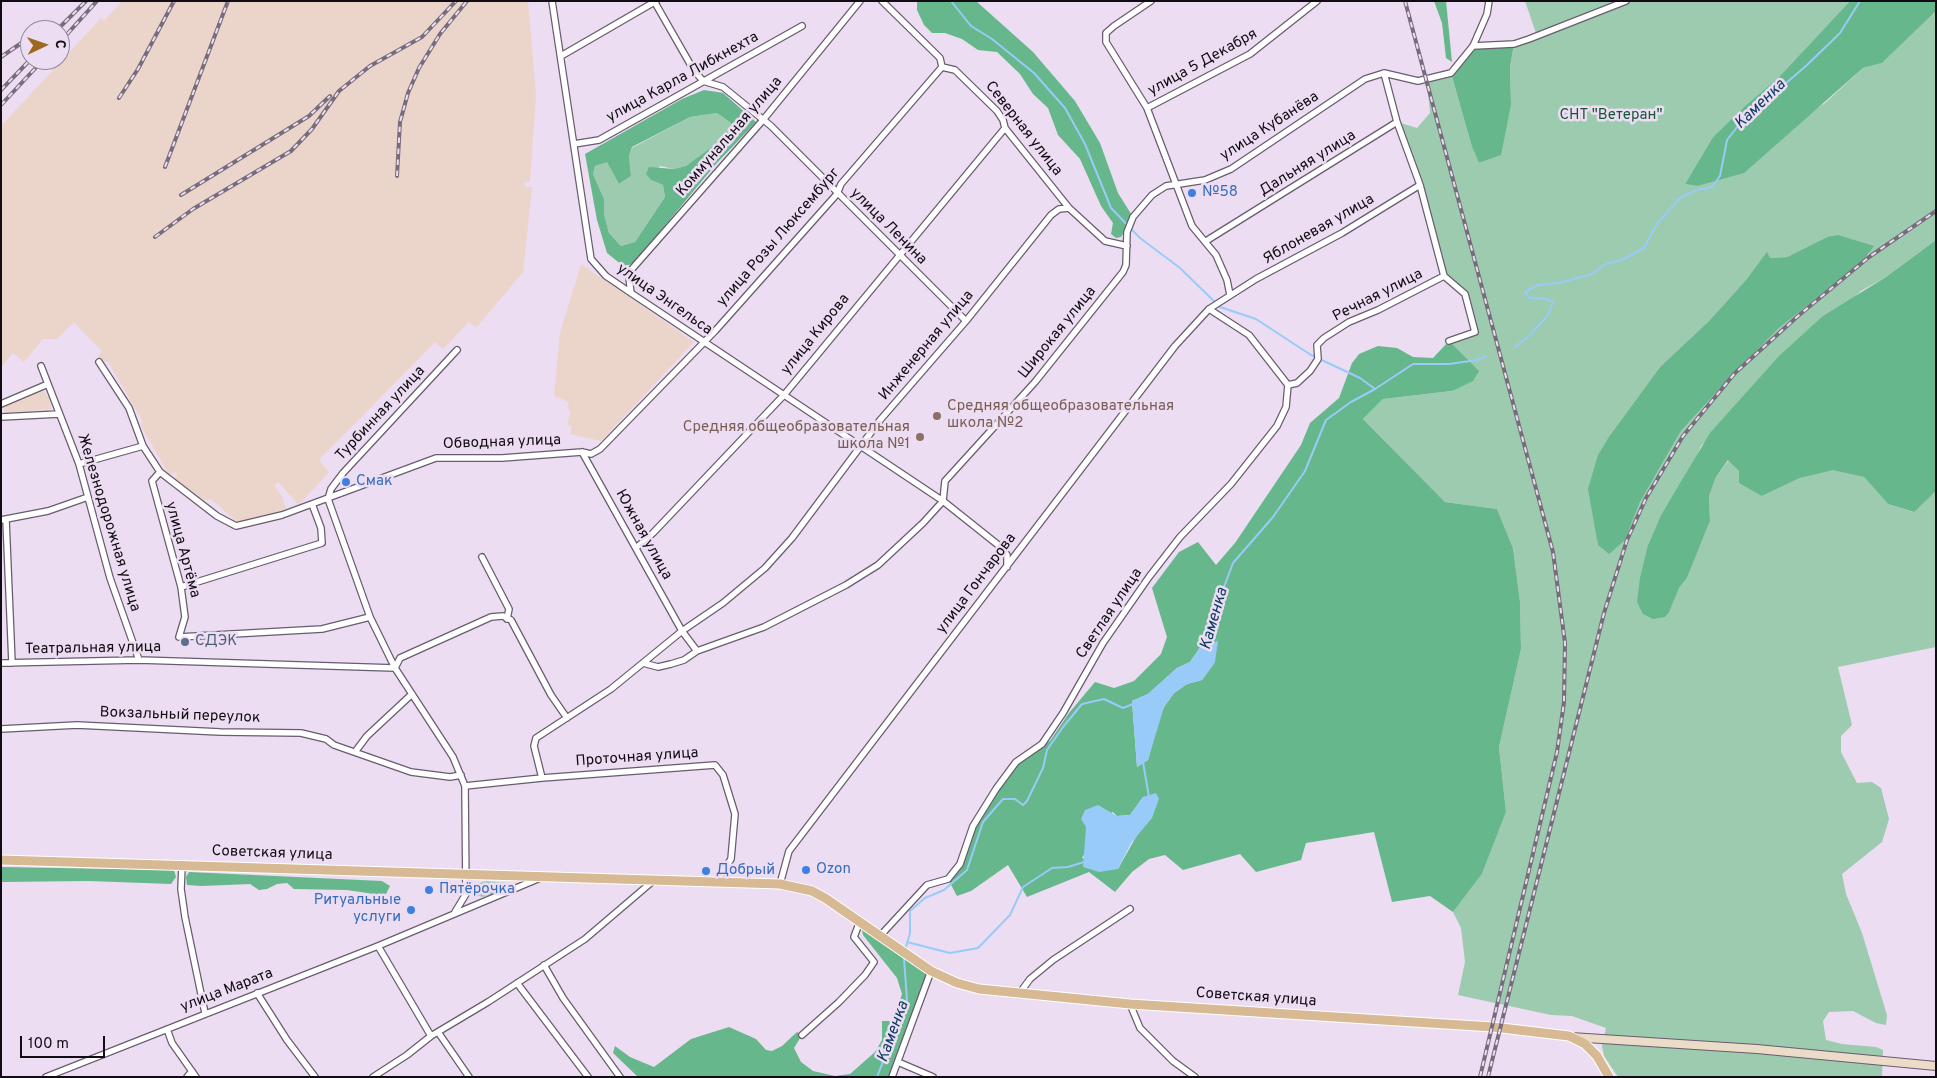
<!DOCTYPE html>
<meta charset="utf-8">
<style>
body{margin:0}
#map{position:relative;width:1937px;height:1078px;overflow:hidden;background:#ecddf2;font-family:Overpass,sans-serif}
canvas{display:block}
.frame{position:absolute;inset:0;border:2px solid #110c13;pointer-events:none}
.north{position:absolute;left:20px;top:20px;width:50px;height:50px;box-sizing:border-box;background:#ecddf2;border:1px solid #948999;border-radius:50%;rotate:87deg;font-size:14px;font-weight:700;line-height:20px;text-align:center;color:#110c13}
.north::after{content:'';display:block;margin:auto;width:18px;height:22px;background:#9c691f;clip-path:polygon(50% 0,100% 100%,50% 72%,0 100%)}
.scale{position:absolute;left:20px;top:1036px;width:85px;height:22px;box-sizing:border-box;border:2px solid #110c13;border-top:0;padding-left:6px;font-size:15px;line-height:18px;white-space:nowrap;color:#110c13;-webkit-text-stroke:4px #ecddf2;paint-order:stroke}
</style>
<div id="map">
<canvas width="1937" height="1078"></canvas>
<div class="frame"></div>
<div class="north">С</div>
<div class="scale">100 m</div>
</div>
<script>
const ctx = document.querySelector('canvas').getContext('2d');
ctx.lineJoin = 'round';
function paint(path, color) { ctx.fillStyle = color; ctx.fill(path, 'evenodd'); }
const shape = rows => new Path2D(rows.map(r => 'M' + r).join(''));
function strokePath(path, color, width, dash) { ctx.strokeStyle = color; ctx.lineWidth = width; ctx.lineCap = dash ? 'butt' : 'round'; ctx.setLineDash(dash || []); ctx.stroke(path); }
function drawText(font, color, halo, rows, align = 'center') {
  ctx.font = font + ' Overpass,sans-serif'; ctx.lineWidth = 5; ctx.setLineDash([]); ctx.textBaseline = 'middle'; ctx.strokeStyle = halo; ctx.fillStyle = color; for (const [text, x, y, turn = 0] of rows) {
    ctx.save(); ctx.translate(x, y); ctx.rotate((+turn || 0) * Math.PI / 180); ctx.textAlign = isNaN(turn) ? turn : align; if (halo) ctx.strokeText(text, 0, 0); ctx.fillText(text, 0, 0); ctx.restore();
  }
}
const industrial = shape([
 [122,1,528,1,536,95,530,182,524,182,525,187,532,187,523,272,476,328,469,322,443,349,435,342,319,460,329,472,299,505,278,482,274,486,282,496,286,509,262,517,237,522,211,499,204,500,174,478,177,476,176,472,169,475,141,426,142,420,108,362,103,362,98,357,102,351,74,322,57,339,43,339,24,362,13,353,1,367,1,126,101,18,104,21],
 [581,264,694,342,601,441,570,434,572,426,567,425,571,411,567,409,569,402,554,396,560,333],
 [43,390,49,398,51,409,5,413,3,405]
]);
const green = shape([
 [1525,1,1850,1,1779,77,1745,106,1713,137,1685,184,1697,186,1825,103,1863,68,1882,63,1936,11,1936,240,1886,277,1861,291,1701,446,1695,460,1661,515,1648,545,1665,617,1679,588,1687,578,1710,521,1709,496,1716,477,1729,460,1762,496,1800,478,1833,469,1864,477,1888,504,1913,512,1936,491,1936,647,1838,667,1852,725,1841,736,1841,752,1857,783,1872,782,1881,788,1889,819,1882,842,1842,874,1846,894,1862,933,1887,1015,1886,1025,1876,1023,1853,1011,1829,1012,1823,1021,1826,1040,1842,1044,1876,1047,1883,1050,1882,1077,1618,1077,1604,1056,1602,1046,1606,1028,1572,1016,1551,1015,1458,995,1465,962,1461,928,1453,912,1482,874,1506,812,1499,747,1521,649,1520,602,1513,548,1497,509,1445,502,1363,419,1383,399,1453,391,1449,341,1475,332,1465,294,1444,276,1425,201,1397,122,1417,128,1430,113,1427,80,1451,73,1472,147,1479,163,1500,155,1511,105,1510,67,1514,44,1537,36],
 [1827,237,1851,239,1860,243,1870,254,1779,328,1723,385,1681,431,1640,502,1625,540,1598,545,1595,520,1661,366,1709,321,1746,280,1767,253,1769,258,1787,257],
 [717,113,731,123,729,134,686,166,674,169,660,166,651,180,663,185,665,197,635,242,621,246,609,233,604,214,604,199,593,174,595,166,607,161,619,184,631,176,629,156,632,148,690,117],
 [486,881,507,883,509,885,494,894,482,897,476,895,475,888,479,883]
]);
const forest = shape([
 [917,1,976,1,1033,52,1075,101,1100,143,1118,193,1133,217,1121,237,1116,238,1111,234,1113,223,1101,206,1080,159,1058,135,1048,108,1033,94,1020,74,997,52,978,50,962,39,945,33,932,33,924,25,917,10],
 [1434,1,1446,1,1452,62,1446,58,1442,23],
 [1850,1,1936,1,1936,11,1882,63,1863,68,1744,173,1697,186,1685,184,1713,137,1745,106,1779,77],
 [1514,44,1510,67,1511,105,1501,155,1479,163,1472,147,1451,73,1473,46],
 [704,90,723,93,756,122,716,164,633,264,623,266,607,253,597,220,585,154,682,99],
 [717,113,731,123,729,134,686,166,674,169,649,167,646,174,651,180,663,185,665,197,635,242,621,246,609,233,604,214,604,199,593,174,595,166,607,162,619,184,631,176,629,156,632,147,690,117],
 [1838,235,1874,246,1863,261,1779,328,1723,385,1681,431,1640,502,1625,540,1609,554,1598,545,1588,489,1598,455,1609,437,1661,366,1709,321,1746,280,1767,252,1770,258,1787,257,1827,237],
 [1936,240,1936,491,1914,512,1888,504,1864,477,1833,470,1800,478,1762,496,1739,483,1739,471,1728,460,1716,477,1709,496,1710,521,1687,578,1679,588,1669,612,1665,617,1653,619,1643,614,1637,602,1640,578,1648,545,1661,515,1710,433,1779,356,1823,316,1886,277],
 [1449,341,1479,371,1473,381,1452,391,1383,399,1363,419,1445,502,1497,509,1513,548,1520,602,1521,649,1499,747,1506,812,1482,874,1453,912,1430,896,1392,902,1374,832,1306,843,1301,860,1256,872,1240,854,1183,870,1165,855,1149,859,1132,872,1115,892,1089,872,1027,897,1008,865,971,891,957,896,948,879,960,864,973,826,1016,762,1050,741,1069,713,1095,682,1114,688,1134,681,1161,654,1167,637,1152,588,1179,552,1198,542,1216,565,1235,543,1301,445,1310,423,1339,398,1352,363,1359,354,1378,346,1397,348,1413,357,1433,358],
 [1201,646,1215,662,1202,680,1187,684,1174,693,1164,707,1157,725,1148,760,1137,767,1132,701,1148,694,1177,668,1190,662],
 [1143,797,1137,835,1118,869,1082,858,1086,851,1086,827,1113,812,1117,816,1130,815],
 [1,867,174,870,176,877,171,884,89,881,1,882],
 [189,872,382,881,390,886,386,894,374,894,347,890,294,889,287,883,277,884,267,889,259,890,250,884,202,886,187,885,186,877],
 [860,921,931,971,892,1077,638,1077,613,1053,615,1046,630,1057,654,1067,691,1039,729,1027,756,1039,766,1050,772,1051,782,1046,797,1032,802,1035,794,1048,801,1062,813,1071,835,1076,850,1074,875,1052,882,1040,882,1021,893,1021,902,994,897,978,863,935]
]);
const water = shape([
 [1218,641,1215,662,1202,680,1187,684,1174,693,1164,707,1148,760,1137,767,1132,701,1148,694,1177,668,1190,662,1201,646],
 [1156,793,1159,799,1152,818,1131,843,1118,869,1099,872,1083,867,1086,827,1081,819,1085,810,1098,805,1117,816,1130,815,1143,797]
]);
const stream = shape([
 [951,1,971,26,992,39,1034,73,1065,108,1085,144,1111,208,1140,238,1180,268,1220,307,1256,319,1311,355,1360,378,1375,389],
 [1515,347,1529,336,1548,315,1553,302,1546,299,1529,298,1525,292,1538,285,1559,283,1592,274,1606,264,1622,260,1644,248,1656,225,1680,198,1696,190,1712,187,1720,176,1727,140,1741,122,1807,65,1840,33,1860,1],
 [1207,647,1215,611,1233,563,1273,517,1305,471,1326,420,1351,402,1375,389,1413,364,1449,364,1477,360,1486,356],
 [1143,762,1149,797],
 [907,942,950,953,978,948,1010,915,1023,887,1052,868,1068,867,1084,862],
 [905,950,910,933,910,911,925,898,944,890,967,870,983,822,1003,799,1015,799,1023,805,1027,801,1043,768,1047,750,1063,727,1082,704,1104,699,1123,708,1133,704],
 [877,1077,907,1000,904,958]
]);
const street = shape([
 [552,1,591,259,606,276,631,293,943,501,1002,548,1007,555,1007,567],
 [654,1,693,69,703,81,723,87,771,126,966,321],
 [882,1,940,58,942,67],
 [1151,1,1114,26,1106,33,1106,42,1147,108,1192,226,1216,255,1227,280,1230,295],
 [1473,46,1514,44,1529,39,1626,1],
 [561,56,656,1],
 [942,67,955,70,997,111,1003,120,1005,128,1069,208,1105,241,1127,246],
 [1384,73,1397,122,1420,185,1444,276],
 [1147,108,1250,54,1317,1],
 [574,144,599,140,802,26],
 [1206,241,1397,122],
 [1444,276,1465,294,1475,332,1449,341],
 [631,293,629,278,632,269,763,120,860,1],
 [99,362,129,408,143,446],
 [41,366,79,464,110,578,139,660],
 [1288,385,1297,383,1310,371,1318,359,1317,345,1324,338,1349,322,1378,310,1444,276],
 [1,404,48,384],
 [1,417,59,414],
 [582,452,682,631,697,651,764,627,846,585,878,565,923,523,943,501,945,481,1035,382,1123,272,1126,265,1127,232,1133,217,1152,195,1166,186,1205,180,1231,169,1365,79,1384,73,1418,81,1451,73,1473,46,1487,14,1489,1],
 [79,464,143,446,160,472,217,516,236,526,282,515,436,458,502,458,582,452,591,454,600,449,715,331,837,194,841,184,942,67],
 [160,472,152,481,181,587,185,617,179,637,322,629,370,617],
 [328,499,370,617,395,668,453,757,465,786,466,894,455,912],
 [328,499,331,489,343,473,457,350],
 [1,520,48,511,88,497],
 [6,520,12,663],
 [636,548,653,533,784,395,1005,128],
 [482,557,509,609,507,619],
 [181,587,322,543,321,528,312,504],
 [1,663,139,660,395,668],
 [643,663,658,667,671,664,684,660,697,651],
 [395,668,400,658,491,617,503,616,511,620,551,695,567,718],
 [1,729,77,725,220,732,301,733,326,739,334,745,411,772,450,777,461,775],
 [355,752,367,736,412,694],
 [542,778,534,746,536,738,611,689,682,631,723,603,765,568,792,538,881,419,966,321,1051,215,1059,209,1069,208],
 [465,786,542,778,715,765,723,775,735,814,731,859,716,882],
 [182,866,181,889,185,917,205,1013],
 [780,884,789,851,1175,346,1209,309,1256,279,1342,233,1420,185],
 [880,936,927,885,948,879,960,864,973,826,996,789,1016,762,1042,744,1063,713,1103,643,1149,577,1180,537,1231,484,1277,426,1286,407,1288,385,1249,335,1209,309],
 [378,946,431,1036],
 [544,965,563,998,620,1077],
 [517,983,588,1077],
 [257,993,287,1040,315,1077],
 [1019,994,1030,979,1053,960,1130,909],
 [1130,1004,1140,1028,1173,1061,1195,1077],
 [167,1029,172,1043,196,1077],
 [438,1032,469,1077],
 [802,1035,839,1002,865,975,874,962,854,937,860,921],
 [898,1062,933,1077],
 [46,1077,378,946,540,878],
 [187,1077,192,1071],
 [373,1077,407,1055,431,1036,488,1002,585,939,653,881],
 [892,1077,931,971]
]);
const secondary = shape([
 [1571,1037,1757,1049,1936,1066]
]);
const primary = shape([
 [1,860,780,884,812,891,825,898,931,971,957,983,979,989,1130,1004,1493,1027,1569,1036,1585,1044,1597,1056,1609,1077]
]);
const rail = shape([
 [1405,1,1553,552,1565,643,1564,702,1557,752,1480,1077],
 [57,30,86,1],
 [60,42,97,1],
 [1,57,30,37],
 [1,90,30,60],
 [119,98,138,69,174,1],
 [1,105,43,60],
 [165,167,228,1],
 [397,176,400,122,408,93,419,68,440,34,467,1],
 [181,195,309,116,330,96],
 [155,237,193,209,291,151,312,129,339,91,370,66,422,37,456,1],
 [1488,1077,1604,613,1627,540,1646,498,1683,436,1735,373,1798,316,1869,257,1936,211]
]);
const markers = [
 [1192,193,5,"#3f7fe0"],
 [937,416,5,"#8d6e63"],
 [920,437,5,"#8d6e63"],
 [346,482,5,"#3f7fe0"],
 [185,642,5,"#5c6f8a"],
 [806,870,5,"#3f7fe0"],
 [706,871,5,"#3f7fe0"],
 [429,890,5,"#3f7fe0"],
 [411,910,5,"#3f7fe0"]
];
const streetNames = [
 ["улица 5 Декабря",1203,63,-29],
 ["улица Карла Либкнехта",683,78,-29],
 ["улица Кубанёва",1270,127,-33],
 ["Северная улица",1023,129,52],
 ["Коммунальная улица",730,137,-49],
 ["Дальняя улица",1308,164,-32],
 ["улица Ленина",888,227,45],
 ["Яблоневая улица",1319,230,-30],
 ["улица Розы Люксембург",779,238,-49],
 ["Речная улица",1378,296,-27],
 ["улица Энгельса",664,300,35],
 ["Широкая улица",1058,333,-51],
 ["улица Кирова",816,335,-51],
 ["Инженерная улица",927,346,-50],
 ["Турбинная улица",381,414,-47],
 ["Обводная улица",502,443,-2],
 ["Железнодорожная улица",108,523,73],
 ["Южная улица",643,535,61],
 ["улица Артёма",182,550,75],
 ["улица Гончарова",977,584,-53],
 ["Светлая улица",1110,614,-56],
 ["Театральная улица",93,649,-1],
 ["Вокзальный переулок",180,716,2],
 ["Проточная улица",637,758,-4],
 ["Советская улица",272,854,2],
 ["улица Марата",227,991,-21],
 ["Советская улица",1256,998,4]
];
const parkNames = [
 ["СНТ \"Ветеран\"",1611,116]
];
const shopNames = [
 ["№58",1202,193],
 ["Смак",356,482],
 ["Ozon",816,870],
 ["Добрый",716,871],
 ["Пятёрочка",439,890],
 ["Ритуальные",401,901,"right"],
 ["услуги",401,918,"right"]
];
const educationNames = [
 ["Средняя общеобразовательная",947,407],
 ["школа №2",947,424],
 ["Средняя общеобразовательная",910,428,"right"],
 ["школа №1",910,445,"right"]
];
const serviceNames = [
 ["СДЭК",195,642]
];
const waterNames = [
 ["Каменка",1761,105,-44],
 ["Каменка",1215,619,-74],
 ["Каменка",894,1032,-70]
];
paint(industrial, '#ebd4c9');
paint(green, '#9ccbaf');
paint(forest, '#66b78b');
paint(water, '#99cbf8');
strokePath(stream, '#99cbf8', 2);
strokePath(street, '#695c6e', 8);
strokePath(secondary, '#695c6e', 10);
strokePath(primary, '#fff', 11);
strokePath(street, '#fff', 5.5);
strokePath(secondary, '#ebdcc9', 8);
strokePath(primary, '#d7b994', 9);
strokePath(rail, '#766c7a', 4);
strokePath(rail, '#ecddf2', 2, [5.5]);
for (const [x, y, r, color] of markers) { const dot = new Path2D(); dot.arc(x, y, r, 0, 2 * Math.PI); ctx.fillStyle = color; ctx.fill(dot); strokePath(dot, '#ecddf2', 2); }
drawText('15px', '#110c13', '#ecddf2', streetNames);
drawText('15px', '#175537', '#ecddf2', parkNames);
drawText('15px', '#366cbe', '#ecddf2', shopNames, 'left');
drawText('15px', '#785e54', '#ecddf2', educationNames, 'left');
drawText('15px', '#4e5e75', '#ecddf2', serviceNames, 'left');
drawText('italic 16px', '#093a5e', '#ecddf2', waterNames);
</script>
